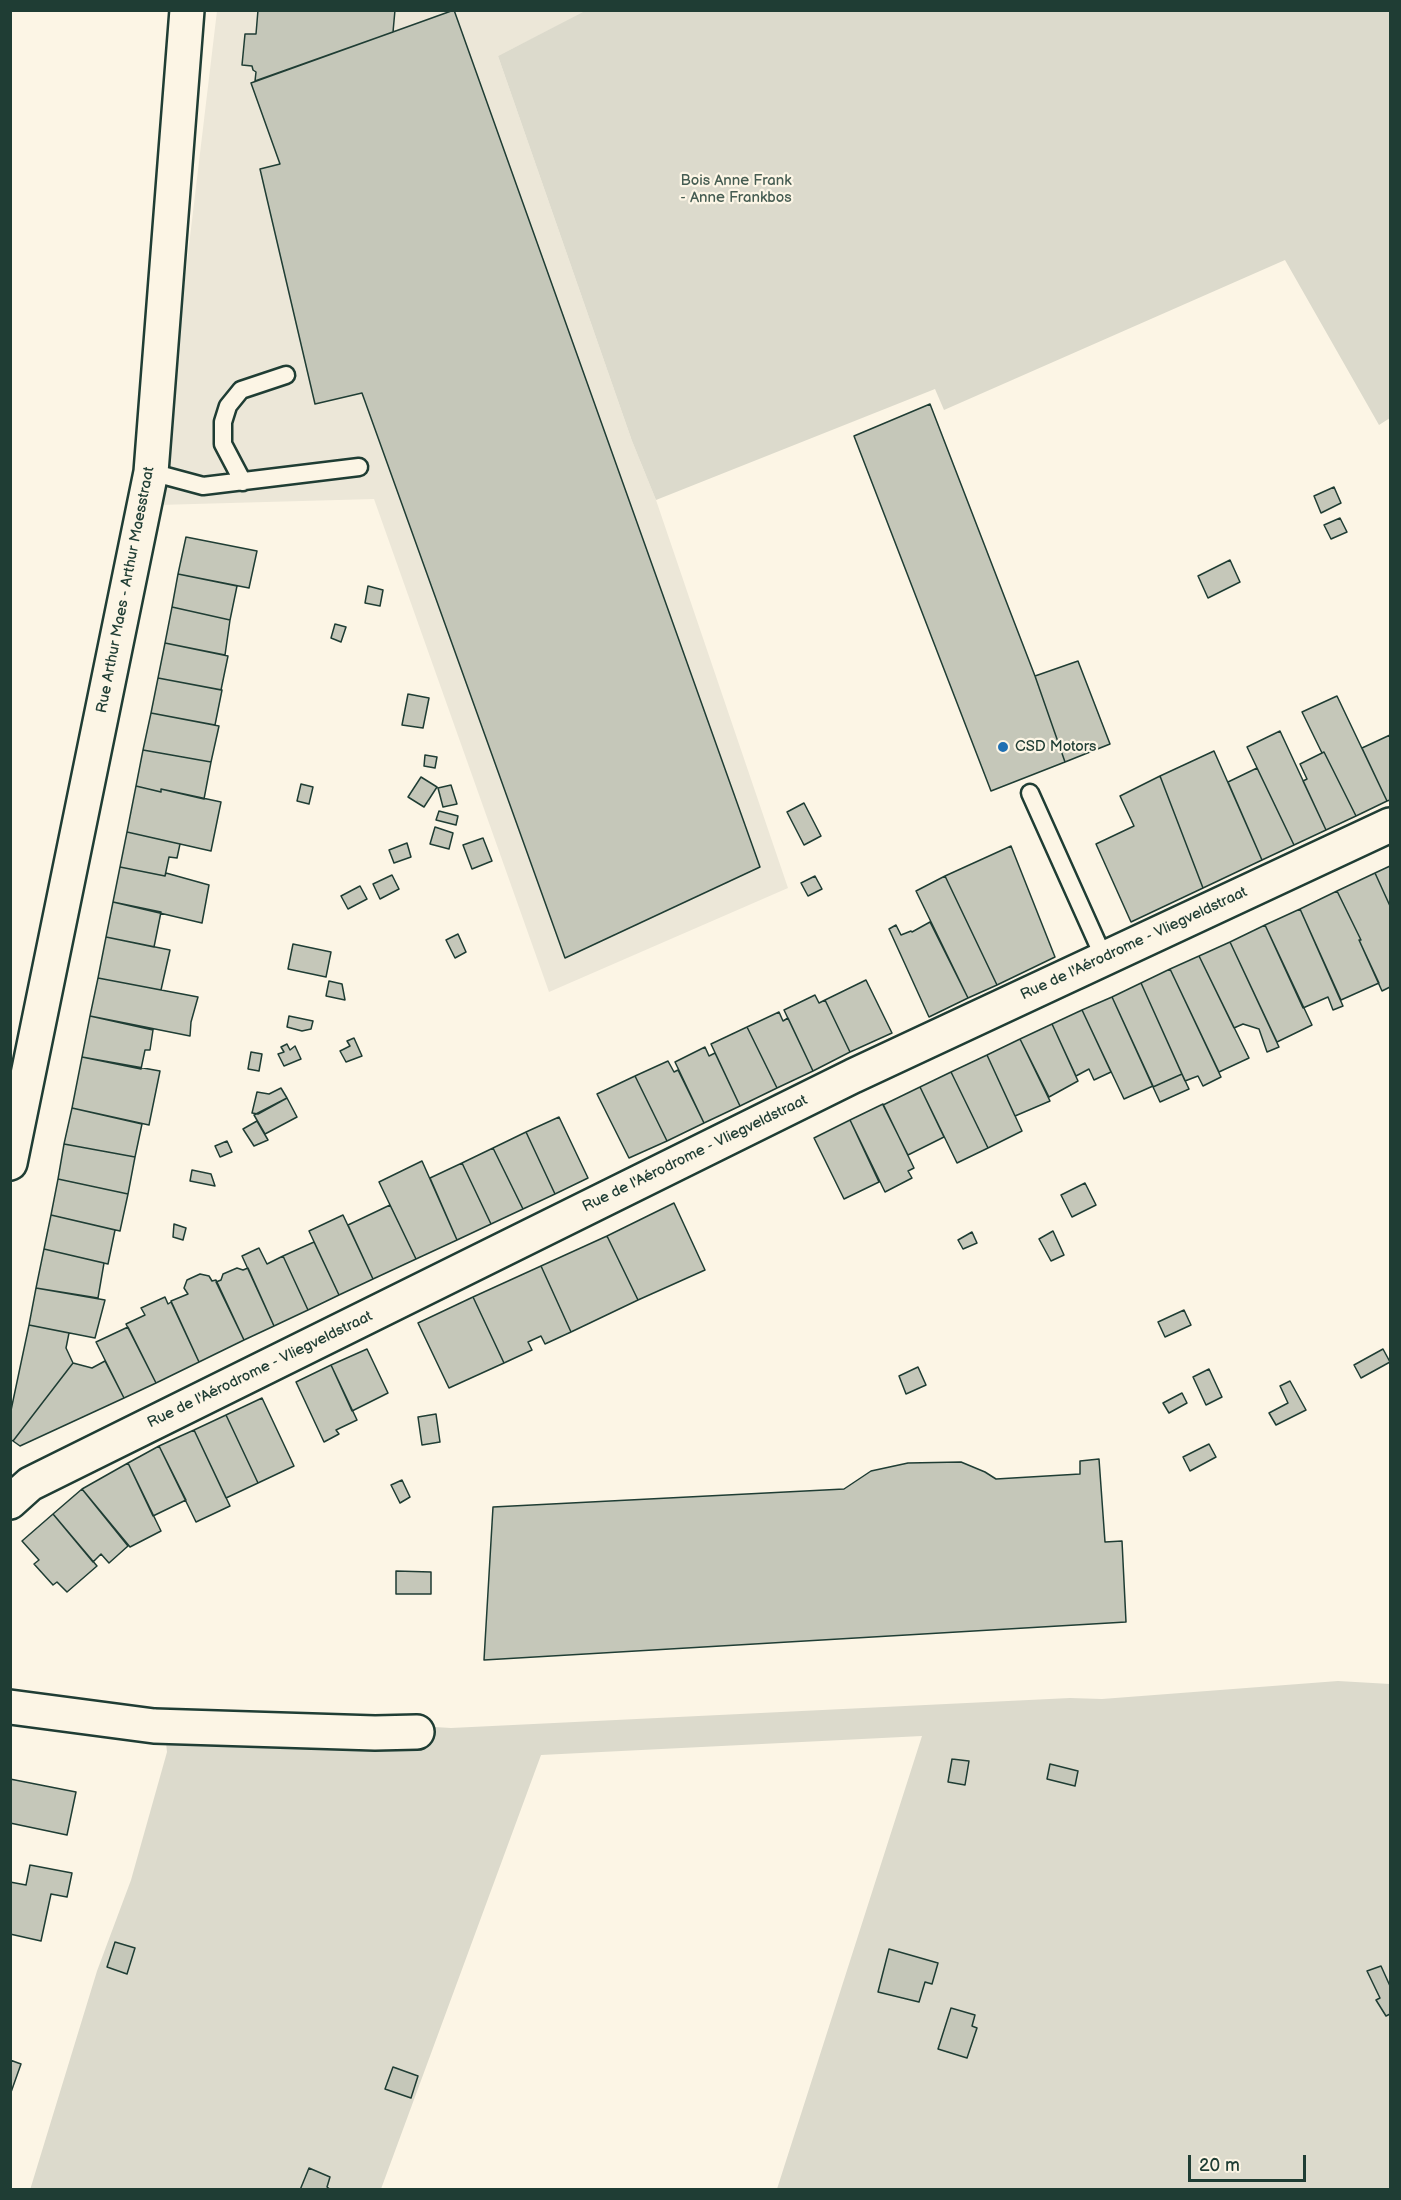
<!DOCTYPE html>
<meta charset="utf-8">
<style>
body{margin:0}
#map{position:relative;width:1401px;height:2200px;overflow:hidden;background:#fcf5e5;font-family:"Balsamiq Sans",sans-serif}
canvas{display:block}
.frame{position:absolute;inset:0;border:12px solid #1f3d34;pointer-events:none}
.scale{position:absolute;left:1188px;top:2155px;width:118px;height:27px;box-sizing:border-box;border:3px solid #1f3d34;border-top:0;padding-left:8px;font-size:18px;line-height:21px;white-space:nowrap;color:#1f3d34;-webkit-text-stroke:4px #fcf5e5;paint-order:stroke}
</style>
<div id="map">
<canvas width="1401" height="2200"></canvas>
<div class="frame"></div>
<div class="scale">20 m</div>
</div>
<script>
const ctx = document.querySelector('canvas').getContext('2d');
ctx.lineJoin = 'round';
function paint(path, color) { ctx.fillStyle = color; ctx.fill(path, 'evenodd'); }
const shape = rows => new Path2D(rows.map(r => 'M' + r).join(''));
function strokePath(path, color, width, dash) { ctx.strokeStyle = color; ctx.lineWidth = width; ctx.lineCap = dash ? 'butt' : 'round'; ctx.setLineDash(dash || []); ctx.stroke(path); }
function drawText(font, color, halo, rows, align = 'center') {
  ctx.font = font + ' "Balsamiq Sans",sans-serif'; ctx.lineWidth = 4.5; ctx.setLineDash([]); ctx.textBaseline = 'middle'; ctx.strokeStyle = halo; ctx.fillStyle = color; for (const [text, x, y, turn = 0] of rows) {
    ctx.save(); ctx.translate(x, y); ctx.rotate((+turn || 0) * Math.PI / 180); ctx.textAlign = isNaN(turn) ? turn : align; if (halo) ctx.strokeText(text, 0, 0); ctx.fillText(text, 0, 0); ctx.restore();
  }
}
const built = shape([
 [217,11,587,11,498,56,632,441,656,500,788,888,549,992,374,499,158,505]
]);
const green = shape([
 [587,10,1390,11,1390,418,1379,425,1285,260,944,410,935,389,656,500,632,441,498,56],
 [1338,1681,1390,1684,1390,2189,777,2189,922,1736,541,1755,381,2189,30,2190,97,1971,131,1880,167,1752,165,1733,385,1724,451,1728,1070,1698,1102,1699]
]);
const building = shape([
 [258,10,395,10,393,32,255,81,256,72,253,70,252,66,242,65,245,34,256,34,258,10],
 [454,10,760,867,565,958,362,393,315,404,260,169,280,164,251,83,454,10],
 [930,404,1035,676,1065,762,991,791,854,436,930,404],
 [1334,487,1341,503,1321,513,1314,496,1334,487],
 [1340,518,1347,532,1331,539,1324,525,1340,518],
 [186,537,257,551,249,588,178,574,186,537],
 [1230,560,1240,582,1208,598,1198,576,1230,560],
 [178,574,237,586,230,620,172,607,178,574],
 [368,586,383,590,380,606,365,603,368,586],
 [172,607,230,620,225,655,165,643,172,607],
 [335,624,346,627,341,642,331,638,335,624],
 [165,643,228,656,221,690,158,678,165,643],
 [1078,661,1110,744,1065,762,1035,676,1078,661],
 [158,678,222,690,215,725,151,713,158,678],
 [408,694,429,698,423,728,402,725,408,694],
 [1337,696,1387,801,1356,816,1324,752,1322,753,1302,712,1337,696],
 [151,713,219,726,211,762,143,750,151,713],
 [1280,731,1326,830,1294,845,1247,747,1280,731],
 [1390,735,1390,800,1387,801,1362,748,1390,735],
 [143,750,211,762,204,799,161,789,161,792,136,786,143,750],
 [1214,751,1262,860,1203,888,1160,776,1214,751],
 [1324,752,1356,816,1326,830,1303,781,1307,779,1300,764,1324,752],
 [425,755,437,757,435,768,424,766,425,755],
 [1257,768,1294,845,1262,860,1228,782,1257,768],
 [1160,776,1203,888,1131,922,1096,844,1134,826,1120,796,1160,776],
 [421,777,437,787,424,807,408,797,421,777],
 [301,784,313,787,309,804,297,801,301,784],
 [451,785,457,804,443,807,438,788,451,785],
 [136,786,161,792,161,789,221,802,211,851,127,832,136,786],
 [804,803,821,836,804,845,787,812,804,803],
 [439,811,458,816,456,825,436,820,439,811],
 [435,827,453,833,449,849,430,844,435,827],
 [127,832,180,844,177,858,169,857,165,876,120,867,127,832],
 [483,838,492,861,472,869,463,845,483,838],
 [407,843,411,857,394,863,389,850,407,843],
 [1011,846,1055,957,997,985,945,876,1011,846],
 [1390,866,1390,906,1375,873,1390,866],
 [120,867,165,876,166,873,209,885,202,923,113,902,120,867],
 [1375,873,1390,906,1390,987,1382,991,1359,940,1361,940,1337,891,1375,873],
 [392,875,399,889,380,899,373,884,392,875],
 [815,876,822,889,808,896,801,883,815,876],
 [945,876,997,985,968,998,916,891,945,876],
 [360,886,367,899,348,909,341,896,360,886],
 [1337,891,1361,940,1359,940,1379,983,1341,1000,1300,909,1337,891],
 [113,902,161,912,154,947,106,937,113,902],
 [1300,909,1343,1006,1333,1010,1328,997,1303,1008,1265,925,1300,909],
 [930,922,968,998,929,1017,889,929,896,925,901,935,911,931,912,932,930,922],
 [1265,925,1312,1025,1277,1042,1230,942,1265,925],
 [458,934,466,952,455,958,446,940,458,934],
 [106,937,170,950,161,990,98,978,106,937],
 [1230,942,1279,1047,1267,1052,1259,1029,1243,1024,1234,1028,1199,956,1230,942],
 [293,944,331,952,326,977,288,969,293,944],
 [1199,956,1249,1058,1219,1072,1170,969,1199,956],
 [1170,969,1221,1077,1203,1086,1198,1076,1185,1081,1141,983,1170,969],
 [98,978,198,997,191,1022,190,1036,90,1016,98,978],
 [866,980,892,1033,850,1052,825,1000,866,980],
 [329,981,342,984,345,1000,326,996,329,981],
 [1141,983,1182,1074,1153,1087,1112,997,1141,983],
 [815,995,819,1003,825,1000,850,1052,813,1071,784,1010,815,995],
 [1112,997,1153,1086,1124,1099,1082,1010,1112,997],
 [1082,1010,1111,1072,1094,1080,1089,1069,1076,1076,1052,1024,1082,1010],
 [779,1012,783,1021,788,1018,813,1071,777,1088,747,1027,779,1012],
 [90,1016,153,1030,150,1050,145,1050,141,1069,82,1057,90,1016],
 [289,1016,313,1021,311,1029,302,1031,287,1027,289,1016],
 [1052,1024,1078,1081,1049,1097,1020,1039,1052,1024],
 [747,1027,777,1088,740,1106,711,1044,747,1027],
 [354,1038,362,1056,346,1062,340,1051,350,1046,347,1041,354,1038],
 [1020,1039,1050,1101,1015,1116,987,1055,1020,1039],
 [287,1044,290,1050,295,1046,301,1059,284,1066,278,1054,284,1052,281,1047,287,1044],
 [705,1047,709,1056,715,1053,740,1106,704,1123,675,1062,705,1047],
 [251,1052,262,1054,259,1071,248,1069,251,1052],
 [987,1055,1022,1131,988,1148,951,1072,987,1055],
 [82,1057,160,1071,149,1125,72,1108,82,1057],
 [668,1061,674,1072,678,1070,704,1123,667,1141,635,1076,668,1061],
 [951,1072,988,1148,957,1163,920,1087,951,1072],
 [1182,1074,1189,1089,1160,1102,1153,1087,1182,1074],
 [635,1076,667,1141,629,1158,597,1094,635,1076],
 [920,1087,944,1137,908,1155,883,1105,920,1087],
 [281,1088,287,1098,258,1114,252,1113,257,1092,269,1094,281,1088],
 [287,1098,297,1117,265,1134,254,1115,287,1098],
 [883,1104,914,1168,908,1171,912,1178,885,1192,850,1120,883,1104],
 [72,1108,142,1124,135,1157,64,1144,72,1108],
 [559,1117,588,1178,555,1194,526,1132,559,1117],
 [850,1120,879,1182,844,1199,814,1138,850,1120],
 [257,1121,268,1140,254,1146,243,1129,257,1121],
 [526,1132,555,1194,523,1209,493,1148,526,1132],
 [227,1141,232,1152,220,1157,215,1146,227,1141],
 [64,1144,135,1157,128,1194,58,1179,64,1144],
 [493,1148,523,1209,491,1224,462,1163,493,1148],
 [422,1161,457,1240,416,1259,379,1182,422,1161],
 [462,1163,491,1224,457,1240,430,1178,462,1163],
 [192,1170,211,1174,215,1186,190,1181,192,1170],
 [58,1179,128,1194,120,1231,51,1215,58,1179],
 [1085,1183,1096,1205,1072,1217,1061,1195,1085,1183],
 [674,1203,705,1270,638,1300,607,1236,674,1203],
 [390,1205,416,1259,373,1279,348,1225,390,1205],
 [51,1215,115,1230,108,1264,44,1249,51,1215],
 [343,1215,373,1279,339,1295,309,1231,343,1215],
 [174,1224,186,1228,183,1240,173,1237,174,1224],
 [1053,1231,1064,1255,1051,1261,1039,1239,1053,1231],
 [972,1232,977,1243,963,1249,958,1240,972,1232],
 [607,1236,638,1300,571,1332,541,1266,607,1236],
 [314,1242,339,1295,308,1310,283,1256,314,1242],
 [259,1248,267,1264,283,1256,308,1310,274,1326,242,1256,259,1248],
 [44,1249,104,1263,98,1298,36,1288,44,1249],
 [541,1266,571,1332,545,1344,541,1336,528,1342,532,1350,504,1363,473,1297,541,1266],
 [237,1268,243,1270,248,1268,274,1326,244,1340,216,1282,221,1280,223,1274,237,1268],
 [200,1274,209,1276,212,1281,216,1280,244,1340,199,1362,171,1301,188,1294,184,1288,187,1280,200,1274],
 [36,1288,105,1300,95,1338,29,1325,36,1288],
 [165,1297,168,1304,171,1302,199,1362,156,1383,126,1324,145,1315,141,1308,165,1297],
 [473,1297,504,1363,449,1388,418,1323,473,1297],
 [1184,1310,1191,1325,1165,1337,1158,1322,1184,1310],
 [29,1325,69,1333,66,1348,73,1363,13,1441,10,1439,10,1415,29,1325],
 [128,1327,156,1383,124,1398,96,1342,128,1327],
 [367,1349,388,1393,352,1411,331,1365,367,1349],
 [1383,1349,1390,1362,1361,1378,1354,1365,1383,1349],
 [105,1361,124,1398,20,1446,13,1441,73,1363,92,1368,105,1361],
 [331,1365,357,1420,336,1430,339,1434,324,1442,296,1382,331,1365],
 [918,1367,926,1385,906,1394,899,1376,918,1367],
 [1209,1369,1222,1397,1206,1405,1193,1377,1209,1369],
 [1290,1381,1306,1410,1276,1425,1269,1413,1288,1403,1280,1386,1290,1381],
 [1182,1393,1187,1403,1169,1413,1163,1403,1182,1393],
 [262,1398,294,1466,258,1483,226,1415,262,1398],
 [436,1414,440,1442,422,1445,418,1417,436,1414],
 [226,1415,258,1483,226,1498,194,1430,226,1415],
 [194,1430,230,1506,196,1522,159,1446,194,1430],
 [1209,1444,1216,1457,1190,1471,1183,1457,1209,1444],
 [159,1446,186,1500,153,1516,128,1463,159,1446],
 [1099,1459,1105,1542,1122,1541,1126,1622,484,1660,493,1507,844,1489,871,1471,908,1463,961,1462,985,1472,996,1479,1080,1474,1080,1461,1099,1459],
 [128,1463,161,1531,130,1547,82,1489,128,1463],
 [402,1480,410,1497,400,1503,391,1485,402,1480],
 [82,1489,128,1546,109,1563,101,1554,93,1562,53,1514,82,1489],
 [53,1514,97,1566,67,1592,57,1582,53,1585,34,1564,39,1560,22,1541,53,1514],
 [396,1571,431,1572,431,1594,396,1594,396,1571],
 [952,1759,969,1761,965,1785,948,1782,952,1759],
 [1050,1764,1078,1771,1075,1786,1047,1779,1050,1764],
 [10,1779,76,1792,67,1835,10,1823,10,1779],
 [30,1865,72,1873,67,1897,51,1894,41,1941,10,1934,10,1882,26,1885,30,1865],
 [115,1942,135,1948,127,1974,107,1967,115,1942],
 [889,1949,938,1963,932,1984,925,1982,919,2002,878,1992,889,1949],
 [1381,1966,1390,1986,1390,2014,1386,2016,1376,2000,1380,1998,1367,1971,1381,1966],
 [951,2008,975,2015,972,2026,977,2028,967,2058,938,2049,951,2008],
 [10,2060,21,2064,10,2095,10,2060],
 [393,2067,418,2076,411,2098,385,2089,393,2067],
 [309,2168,330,2177,327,2187,331,2190,300,2190,309,2168]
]);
const lane = shape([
 [151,472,203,486,359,467],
 [243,482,223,444,223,422,228,406,241,390,286,375],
 [1030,793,1104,958]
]);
const street = shape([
 [10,1163,151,472,187,10],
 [10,1502,30,1484,853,1076,1390,825],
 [10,1707,154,1726,375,1733,417,1732]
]);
const markers = [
 [1003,747,6,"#1f6fb2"]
];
const parkNames = [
 ["Bois Anne Frank",736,181],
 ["- Anne Frankbos",736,198]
];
const streetNames = [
 ["Rue Arthur Maes - Arthur Maesstraat",126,590,-79],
 ["Rue de l'Aérodrome - Vliegveldstraat",1134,944,-25],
 ["Rue de l'Aérodrome - Vliegveldstraat",695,1154,-26],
 ["Rue de l'Aérodrome - Vliegveldstraat",260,1370,-26]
];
const poiNames = [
 ["CSD Motors",1015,747]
];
paint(built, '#ece7d8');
paint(green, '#dcdacc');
paint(building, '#c5c7b9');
strokePath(building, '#1f3d34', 1.5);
strokePath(lane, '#1f3d34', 21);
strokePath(street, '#1f3d34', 38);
strokePath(lane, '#fcf5e5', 16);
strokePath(street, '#fcf5e5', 33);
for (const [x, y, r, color] of markers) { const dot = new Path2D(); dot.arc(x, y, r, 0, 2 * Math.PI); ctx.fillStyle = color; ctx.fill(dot); strokePath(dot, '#fcf5e5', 2); }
drawText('15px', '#455c52', '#fcf5e5', parkNames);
drawText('15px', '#1f3d34', '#fcf5e5', streetNames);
drawText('15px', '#1f3d34', '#fcf5e5', poiNames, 'left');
</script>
